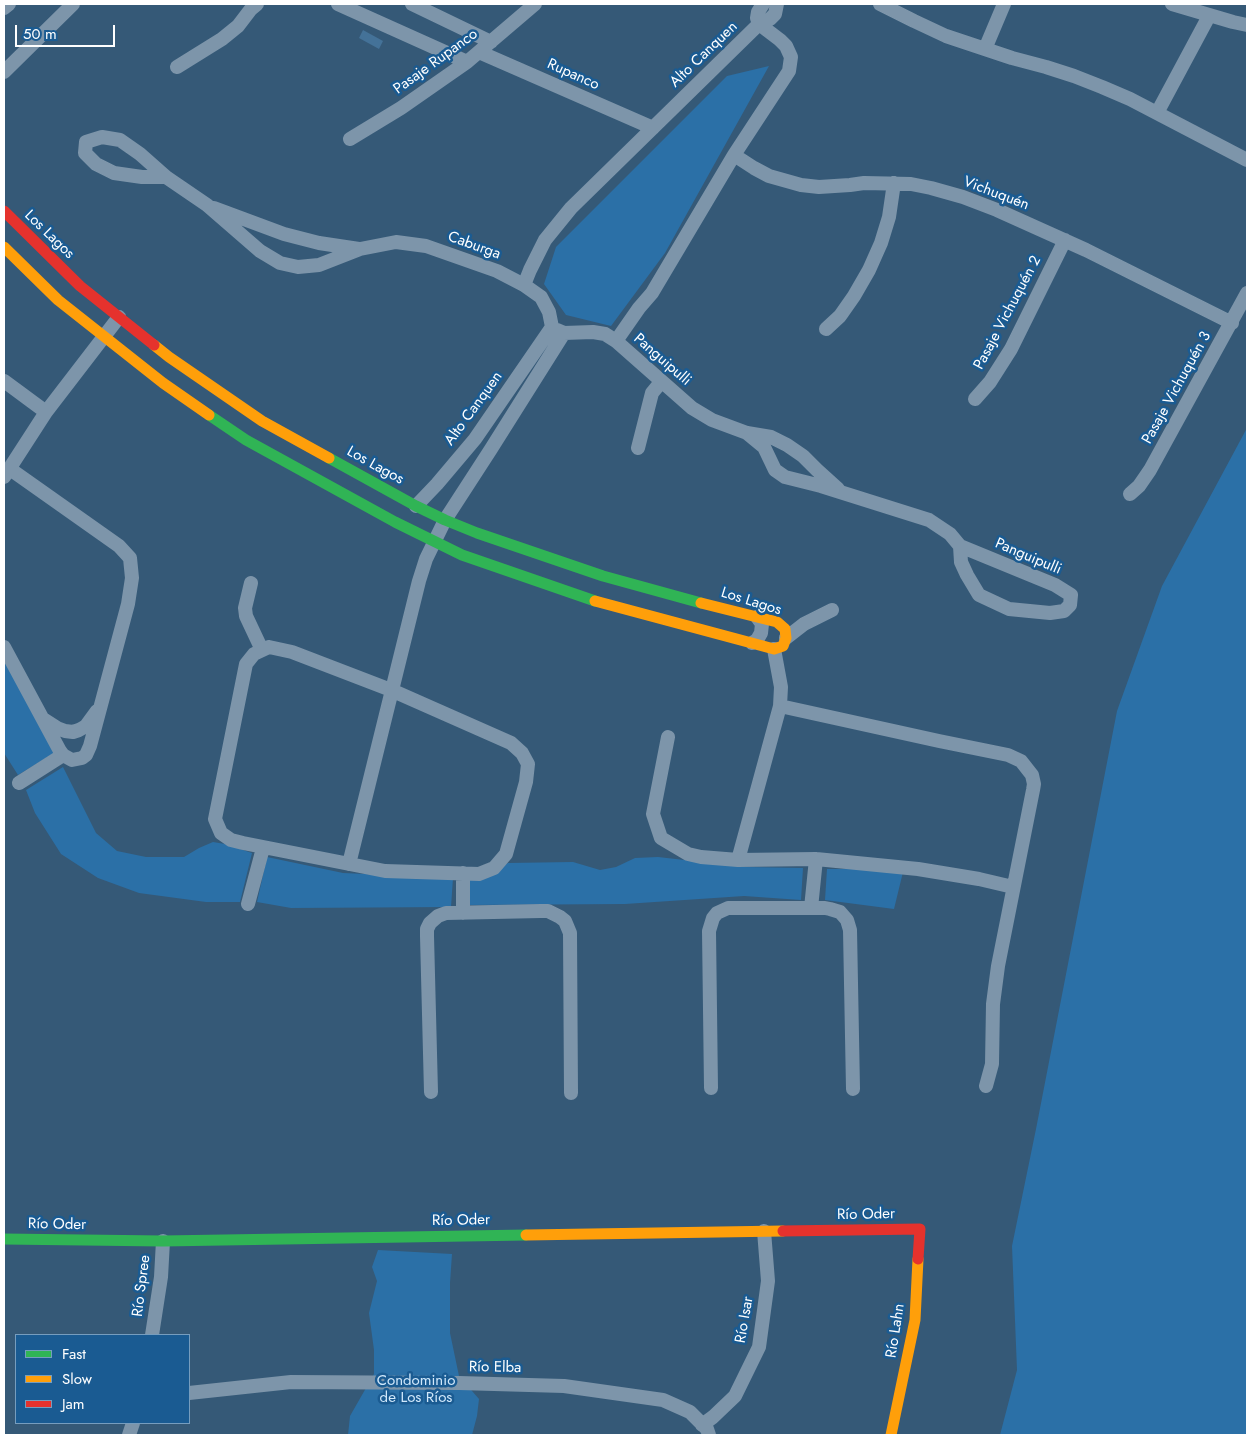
<!DOCTYPE html>
<meta charset="utf-8">
<style>
body{margin:0}
#map{position:relative;width:1251px;height:1439px;overflow:hidden;background:#355977;font-family:Jost,sans-serif}
canvas{display:block}
.frame{position:absolute;inset:0;border:5px solid #fff;pointer-events:none}
.legend{position:absolute;left:15px;top:1334px;width:175px;height:90px;box-sizing:border-box;background:#1a5b92;border:1px solid #769dbe;margin:0;padding:6px 9px;list-style:none;font-size:15px;color:#fff}
.legend li{display:flex;align-items:center;gap:10px;height:25px}
.legend b{width:25px;border:1px solid #769dbe}
.scale{position:absolute;left:15px;top:25px;width:100px;height:22px;box-sizing:border-box;border:2px solid #fff;border-top:0;padding-left:6px;font-size:15px;line-height:18px;white-space:nowrap;color:#fff;-webkit-text-stroke:4px #1a5b92;paint-order:stroke}
</style>
<div id="map">
<canvas width="1251" height="1439"></canvas>
<div class="frame"></div>
<ul class="legend">
<li><b style="height:6px;background:#30b455"></b>Fast</li>
<li><b style="height:6px;background:#ff9f0a"></b>Slow</li>
<li><b style="height:6px;background:#e5322d"></b>Jam</li>
</ul>
<div class="scale">50 m</div>
</div>
<script>
const ctx = document.querySelector('canvas').getContext('2d');
ctx.lineJoin = 'round';
function paint(path, color) { ctx.fillStyle = color; ctx.fill(path, 'evenodd'); }
const shape = rows => new Path2D(rows.map(r => 'M' + r).join(''));
function strokePath(path, color, width, dash) { ctx.strokeStyle = color; ctx.lineWidth = width; ctx.lineCap = dash ? 'butt' : 'round'; ctx.setLineDash(dash || []); ctx.stroke(path); }
function drawText(font, color, halo, rows, align = 'center') {
  ctx.font = font + ' Jost,sans-serif'; ctx.lineWidth = 5; ctx.setLineDash([]); ctx.textBaseline = 'middle'; ctx.strokeStyle = halo; ctx.fillStyle = color; for (const [text, x, y, turn = 0] of rows) {
    ctx.save(); ctx.translate(x, y); ctx.rotate((+turn || 0) * Math.PI / 180); ctx.textAlign = isNaN(turn) ? turn : align; if (halo) ctx.strokeText(text, 0, 0); ctx.fillText(text, 0, 0); ctx.restore();
  }
}
const green = shape([
 [769,66,665,253,611,326,566,315,544,284,556,247,727,76],
 [1247,428,1247,1435,1000,1435,1017,1370,1012,1246,1036,1129,1117,711,1162,586],
 [4,658,56,752,18,775,4,753],
 [63,767,96,833,117,851,146,857,184,857,199,848,213,842,225,844,252,853,240,902,206,902,139,893,98,878,61,854,35,813,26,790],
 [267,857,343,873,453,878,451,907,291,908,257,902],
 [658,857,746,867,803,868,801,900,744,896,625,904,467,905,467,881,496,871,508,863,573,862,600,870,616,867,635,858],
 [827,869,863,869,903,872,894,909,825,900],
 [378,1250,452,1254,450,1283,450,1333,459,1376,479,1399,477,1416,472,1435,348,1435,350,1416,374,1374,374,1350,369,1313,377,1281,372,1267]
]);
const water = shape([
 [363,30,383,41,379,49,359,38]
]);
const street = shape([
 [338,4,467,62],
 [412,4,491,42],
 [880,4,914,21,946,36,1012,58,1046,67,1074,76,1102,87,1130,99,1247,160],
 [1172,4,1233,22,1247,25],
 [4,8,9,4],
 [759,24,757,18,758,12,763,4],
 [985,49,1004,4],
 [479,52,653,128],
 [177,67,222,39,238,26,251,9,257,4],
 [4,72,73,4],
 [1157,113,1209,16],
 [350,139,401,108,467,62,535,4],
 [734,155,754,168,769,176,801,185,819,187,850,185,864,183,911,184,931,188,963,197,997,210,1086,250,1232,323],
 [166,177,142,177,114,173,96,164,85,153,86,142,102,137,120,140,140,154,166,177,207,205,260,251,280,263,298,267,319,265,360,249,396,242,426,246,497,271,524,285,541,297,549,312,552,327],
 [214,208,284,234,319,243,359,249],
 [524,285,530,270,545,240,571,208,759,24,770,19,775,14,777,4],
 [826,329,840,316,854,296,869,270,881,243,889,217,894,183],
 [557,330,564,333,593,332,605,334,616,341,692,408,712,420,747,433,771,437,787,445,803,456,817,470,838,489],
 [616,341,639,308,652,293,734,155,789,71,791,57,786,46,780,40,759,24],
 [4,381,46,412],
 [975,399,990,382,1011,349,1065,240],
 [747,433,764,447,775,470,785,477,821,486,929,520,950,534,960,546,1055,585,1071,595,1070,605,1064,611,1050,613,1009,609,979,595,967,575,961,562,960,546],
 [638,448,652,393,661,382],
 [4,477,46,412,119,317],
 [1130,494,1139,486,1150,470,1247,293],
 [416,506,437,484,475,439,552,327],
 [251,583,245,608,246,616,262,650],
 [786,638,804,624,832,610],
 [752,643,757,640,761,633,762,624,757,617],
 [4,647,60,751,63,755,72,760,82,758,86,755,90,746,128,604,132,578,130,558,119,546,10,469],
 [269,647,292,652,391,690,511,743,522,753,528,764,526,782,506,854,494,868,479,874,385,871,243,843,231,840,221,833,215,819,246,664,254,654,269,647],
 [780,706,939,741,1008,755,1021,761,1032,775,1034,784,1033,790,998,966,993,1004,992,1064,986,1086],
 [43,719,57,728,65,731,73,732,79,730,86,726,97,711],
 [668,737,653,814,661,838,688,854,701,857,738,860,816,859,918,869,979,879,1013,887],
 [19,783,63,755],
 [738,860,780,706,781,687,774,649],
 [349,864,419,581,426,559,445,520,491,449,564,333],
 [248,904,263,848],
 [811,908,816,859],
 [463,913,463,873],
 [711,1088,709,931,713,918,717,913,728,908,825,908,830,909,840,912,847,920,850,930,853,1089],
 [431,1092,427,936,427,929,430,923,438,916,446,913,541,911,548,911,560,917,565,921,570,933,571,1093],
 [152,1335,161,1277,163,1241],
 [189,1393,291,1382,459,1383,564,1386,663,1400,690,1412,707,1429,709,1435],
 [702,1425,713,1417,735,1396,759,1347,768,1281,764,1231],
 [129,1435,133,1423]
]);
const fast = shape([
 [209,415,246,440,395,522,462,555,595,601],
 [329,458,416,506,445,520,477,533,603,576,701,603],
 [4,1239,163,1241,526,1235]
]);
const slow = shape([
 [4,247,58,300,163,383,209,415],
 [154,345,169,357,262,421,329,458],
 [595,601,774,649,783,646,786,638,785,629,777,622,701,603],
 [526,1235,783,1231],
 [891,1435,915,1320,918,1259]
]);
const jam = shape([
 [4,211,80,286,154,345],
 [783,1231,920,1229,918,1259]
]);
const streetNames = [
 ["Alto Canquen",704,55,-44],
 ["Pasaje Rupanco",436,62,-36],
 ["Rupanco",573,75,24],
 ["Vichuquén",996,194,21],
 ["Los Lagos",49,235,44],
 ["Caburga",474,246,20],
 ["Pasaje Vichuquén 2",1008,313,-62],
 ["Panguipulli",662,360,41],
 ["Pasaje Vichuquén 3",1177,388,-61],
 ["Alto Canquen",474,409,-54],
 ["Los Lagos",375,466,29],
 ["Panguipulli",1028,557,23],
 ["Los Lagos",751,602,17],
 ["Río Oder",866,1215,-1],
 ["Río Oder",461,1221,-1],
 ["Río Oder",57,1225,1],
 ["Río Spree",142,1286,-83],
 ["Río Isar",745,1320,-80],
 ["Río Lahn",896,1331,-81],
 ["Río Elba",495,1368,1]
];
const parkNames = [
 ["Condominio",416,1381],
 ["de Los Ríos",416,1398]
];
paint(green, '#2b70a7');
paint(water, '#447298');
strokePath(street, '#7d95aa', 14);
strokePath(fast, '#30b455', 11);
strokePath(slow, '#ff9f0a', 11);
strokePath(jam, '#e5322d', 11);
drawText('15px', '#fff', '#1a5b92', streetNames);
drawText('15px', '#d0e8fb', '#1a5b92', parkNames);
</script>
